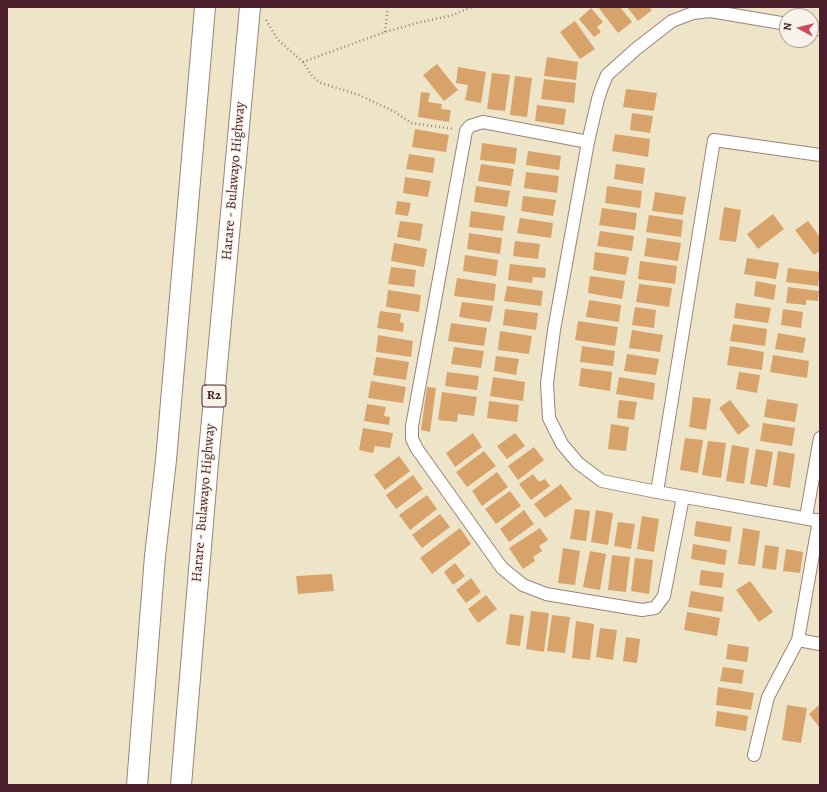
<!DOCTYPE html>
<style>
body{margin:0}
#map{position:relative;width:827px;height:792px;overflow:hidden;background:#eee5c8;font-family:Alegreya,serif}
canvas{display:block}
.frame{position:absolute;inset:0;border:8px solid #4a1f2b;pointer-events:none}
.north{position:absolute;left:779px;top:8px;width:40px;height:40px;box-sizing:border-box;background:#f7f3e8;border:1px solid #b29e9c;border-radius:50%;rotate:277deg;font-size:11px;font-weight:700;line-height:16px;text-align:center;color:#4a1f2b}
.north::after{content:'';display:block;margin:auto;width:14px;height:18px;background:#d1495b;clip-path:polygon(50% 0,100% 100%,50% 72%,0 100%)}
</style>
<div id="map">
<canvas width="827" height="792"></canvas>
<div class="frame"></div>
<div class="north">N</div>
</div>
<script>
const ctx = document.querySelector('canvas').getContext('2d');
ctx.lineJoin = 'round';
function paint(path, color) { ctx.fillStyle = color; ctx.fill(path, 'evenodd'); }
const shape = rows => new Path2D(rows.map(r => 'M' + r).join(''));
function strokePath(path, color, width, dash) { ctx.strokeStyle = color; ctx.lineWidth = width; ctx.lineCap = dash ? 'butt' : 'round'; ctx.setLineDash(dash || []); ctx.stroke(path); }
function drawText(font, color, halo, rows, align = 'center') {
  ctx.font = font + ' Alegreya,serif'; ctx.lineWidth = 3; ctx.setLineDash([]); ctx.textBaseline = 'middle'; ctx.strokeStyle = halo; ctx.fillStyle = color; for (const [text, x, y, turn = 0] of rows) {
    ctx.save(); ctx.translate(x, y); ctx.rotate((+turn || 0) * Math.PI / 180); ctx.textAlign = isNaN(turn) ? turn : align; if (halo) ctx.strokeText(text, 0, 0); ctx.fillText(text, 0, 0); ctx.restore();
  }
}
const building = shape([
 [598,7,620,7,632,22,618,33],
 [627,7,649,7,652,10,638,21],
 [591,8,603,22,597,27,601,32,594,37,579,19],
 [575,21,595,49,580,59,560,32],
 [547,57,578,62,576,80,544,76],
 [437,64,458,90,444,101,423,75],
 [458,67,486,72,481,103,465,100,468,85,456,83],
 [492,73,510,75,505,111,487,109],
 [515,76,532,78,527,117,510,115],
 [544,79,576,83,574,103,541,99],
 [626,89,657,93,654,111,623,107],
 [421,92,430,93,428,102,442,104,441,109,451,110,449,122,418,117],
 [537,105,566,109,564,125,535,121],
 [632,113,653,116,650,133,630,130],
 [415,129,449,135,446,152,412,147],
 [615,134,650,139,648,157,612,151],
 [482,143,517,148,515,164,480,160],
 [528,151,561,156,559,170,526,165],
 [409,154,435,158,433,173,406,169],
 [481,164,514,169,511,186,478,181],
 [616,164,645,168,643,184,614,179],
 [526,172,559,176,557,193,524,188],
 [405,177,431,181,428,197,403,193],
 [476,186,510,191,507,207,474,202],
 [607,186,642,191,640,208,605,203],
 [655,192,686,197,683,215,652,211],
 [523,196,556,200,553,216,521,211],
 [397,201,411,203,408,216,395,214],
 [724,207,741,210,736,242,719,240],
 [602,208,637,213,635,230,599,225],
 [471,211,505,216,503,231,469,227],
 [773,214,784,229,758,249,747,234],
 [649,215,683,220,681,237,646,232],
 [520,218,553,223,551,238,517,233],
 [400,221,423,224,420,241,397,237],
 [808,221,820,237,820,251,814,255,795,230],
 [600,231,634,236,632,251,597,246],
 [469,233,502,238,500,254,467,249],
 [647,238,681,243,678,261,644,256],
 [515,241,540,244,538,259,513,256],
 [394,243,427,249,424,267,391,261],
 [595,252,629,257,626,275,593,270],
 [465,255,498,260,496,276,463,271],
 [747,258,779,263,776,279,744,274],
 [640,261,677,266,675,284,638,279],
 [510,264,546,268,545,278,533,277,532,283,508,280],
 [391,267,416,270,414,287,388,284],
 [788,268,820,272,818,286,786,282],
 [590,276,625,281,622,299,588,293],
 [457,278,496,284,494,301,454,296],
 [756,281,776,285,774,300,754,296],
 [639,284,672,288,669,307,636,302],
 [507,286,543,291,541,306,504,301],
 [788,287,819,291,818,301,806,300,806,305,786,303],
 [388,290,421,295,419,312,386,307],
 [589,300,621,305,619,322,586,317],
 [462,302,493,306,490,322,459,317],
 [736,303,771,308,768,323,734,318],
 [635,307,656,310,654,328,632,325],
 [505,309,538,313,536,330,503,325],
 [783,309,803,312,801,328,781,325],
 [380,311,401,314,400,322,404,323,403,332,377,328],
 [578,321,618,327,615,346,575,340],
 [451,323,487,328,484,346,448,341],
 [733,324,767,329,765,346,730,341],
 [632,330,663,335,660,352,629,348],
 [500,331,532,336,529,354,498,350],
 [778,333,806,338,803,353,775,349],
 [378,335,413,341,411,357,376,352],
 [582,346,615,351,613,366,580,362],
 [730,346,764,352,762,370,727,365],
 [454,347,484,351,481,368,451,364],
 [627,354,659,359,656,375,624,371],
 [773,355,809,361,807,378,770,372],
 [496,356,519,359,516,375,494,371],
 [376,357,409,362,406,380,373,375],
 [581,368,612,372,610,391,579,386],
 [447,372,479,376,477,390,445,386],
 [739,372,760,375,757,393,736,389],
 [493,377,525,382,523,401,490,396],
 [619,377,655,383,653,400,616,394],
 [371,381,406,387,403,403,368,398],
 [427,387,436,388,430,432,421,430],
 [442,392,477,397,474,416,458,414,457,422,438,420],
 [693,397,711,399,706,430,689,427],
 [767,399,798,404,795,422,764,417],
 [619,400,637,402,634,420,617,418],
 [730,400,750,426,738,435,719,408],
 [489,401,519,405,517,422,487,418],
 [367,404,386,407,384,416,390,417,389,425,364,421],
 [763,423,795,428,792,446,760,441],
 [611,424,629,427,626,451,608,449],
 [363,428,393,433,390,448,375,446,373,453,359,450],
 [473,433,482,447,455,467,446,453],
 [515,433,525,446,507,459,497,446],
 [685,438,703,440,698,473,680,470],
 [708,441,726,443,721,478,702,475],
 [732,445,749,448,744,484,726,481],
 [534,447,544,460,518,480,508,466],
 [756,449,773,452,767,487,750,484],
 [484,451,496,466,467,487,456,472],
 [778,451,795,454,790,488,773,485],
 [399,456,410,471,385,490,374,475],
 [497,472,508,487,482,506,472,491],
 [533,474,539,482,545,479,550,486,531,500,519,484],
 [413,475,423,489,396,509,386,495],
 [561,484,572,499,545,518,534,504],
 [510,491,521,506,496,524,485,509],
 [427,495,437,509,410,530,399,515],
 [575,509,590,511,586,541,570,539],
 [524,510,534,524,509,542,500,529],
 [596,510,613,513,608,545,591,542],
 [440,514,450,527,422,548,412,535],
 [642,516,659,519,654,552,637,549],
 [696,521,732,527,730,542,694,536],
 [618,522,635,524,631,549,614,546],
 [460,528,471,544,432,574,420,558],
 [540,528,548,540,539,546,542,551,533,557,535,561,523,569,509,548],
 [743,528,760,531,755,566,738,564],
 [693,544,727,550,725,565,691,559],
 [765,545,779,547,776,570,762,568],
 [563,548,580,551,575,585,558,583],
 [786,549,803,552,800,573,783,571],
 [590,551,606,554,600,590,583,587],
 [612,555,630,557,626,592,608,590],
 [635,558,653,560,649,594,631,591],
 [455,563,465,576,453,585,444,572],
 [701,570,724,573,722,588,699,585],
 [332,574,334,591,298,594,296,576],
 [471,578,481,592,466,603,456,590],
 [750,581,773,612,759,622,736,590],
 [691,591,724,597,722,612,688,607],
 [486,595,497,609,478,623,468,609],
 [531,611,549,613,544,652,526,649],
 [687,612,720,618,717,636,684,630],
 [510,614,524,616,520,646,506,644],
 [552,615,570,617,565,653,547,651],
 [576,621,594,624,590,660,572,658],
 [600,628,617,630,613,660,596,657],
 [626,637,640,639,637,663,623,661],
 [728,644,749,647,747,662,726,659],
 [723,667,744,670,742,684,720,681],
 [718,687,754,693,751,710,716,705],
 [820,704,820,728,809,714],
 [787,705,807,708,801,743,782,740],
 [717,711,748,716,746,731,715,726]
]);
const path = shape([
 [266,20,278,40,303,62,312,76,321,83,359,95,395,112,411,123,454,129],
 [385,32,388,7],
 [303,62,385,32,417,23,453,15,472,7]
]);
const minor = shape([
 [787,24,710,11,693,13,672,21,636,49,607,75,602,87,598,99,588,142,554,330,547,383,549,418,562,444,578,463,602,481,657,492,820,521],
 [811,28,820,29],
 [588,142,483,122,470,126,466,131,412,426,412,439,417,449,502,568,523,585,546,594,642,610,655,608,664,596,683,497],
 [657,492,714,140,820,155],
 [806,517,820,438],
 [798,640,820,644],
 [754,755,768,697,798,640,819,520]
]);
const trunk = shape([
 [137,785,155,556,166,460,205,7],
 [181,785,208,463,250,7]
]);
const shields = [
 [214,396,24]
];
const shieldNames = [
 ["R2",214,396]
];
const streetNames = [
 ["Harare - Bulawayo Highway",234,181,-85],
 ["Harare - Bulawayo Highway",204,503,-85]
];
paint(building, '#d8a26b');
strokePath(minor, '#9c827a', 14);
strokePath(trunk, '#9c827a', 22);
strokePath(path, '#9c827a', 2.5, [1, 3]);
strokePath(minor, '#fff', 12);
strokePath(trunk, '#fff', 20);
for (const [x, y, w] of shields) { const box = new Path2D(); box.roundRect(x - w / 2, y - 11, w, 22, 3); ctx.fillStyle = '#f7f3e8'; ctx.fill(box); strokePath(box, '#4a1f2b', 1); }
drawText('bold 13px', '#4a1f2b', null, shieldNames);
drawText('14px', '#4a1f2b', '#f7f3e8', streetNames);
</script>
